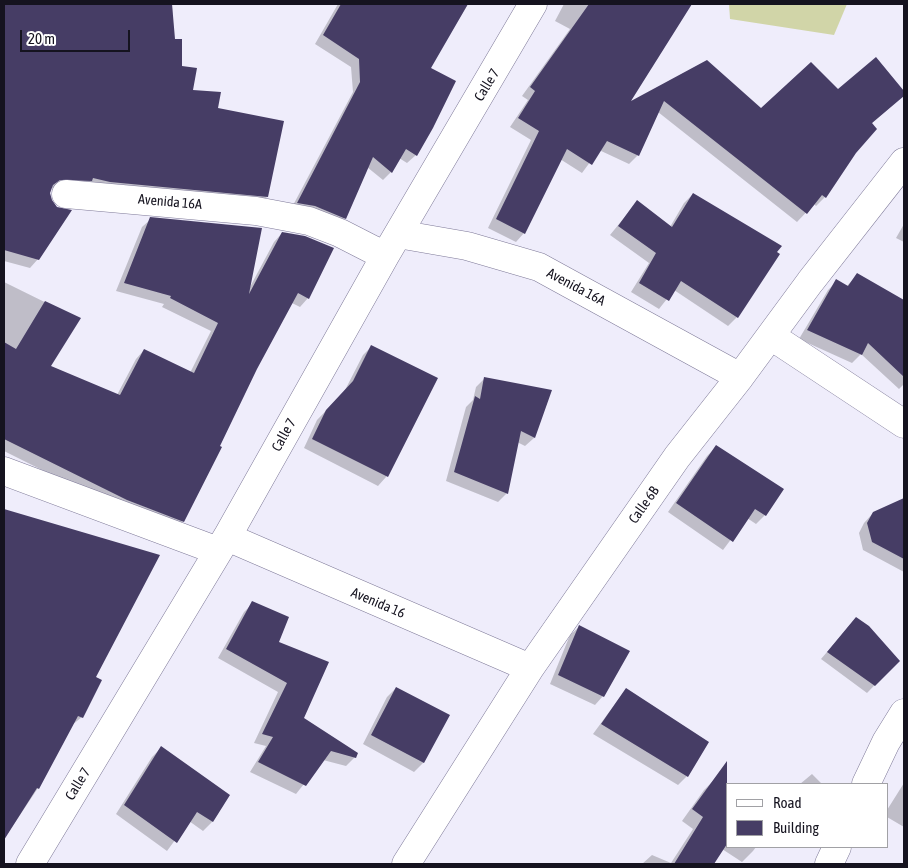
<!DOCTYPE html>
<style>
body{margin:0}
#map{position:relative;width:908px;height:868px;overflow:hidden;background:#efedfb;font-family:"Asap Condensed",sans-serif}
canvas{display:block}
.frame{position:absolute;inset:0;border:5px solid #15131f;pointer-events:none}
.legend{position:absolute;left:726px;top:783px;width:162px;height:65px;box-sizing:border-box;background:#fff;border:1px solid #a1a1a5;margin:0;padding:6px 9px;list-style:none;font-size:15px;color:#15131f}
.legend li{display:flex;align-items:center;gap:10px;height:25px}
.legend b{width:25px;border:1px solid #a1a1a5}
.scale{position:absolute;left:20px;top:30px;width:110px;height:22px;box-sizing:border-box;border:2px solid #15131f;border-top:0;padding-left:6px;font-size:15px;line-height:18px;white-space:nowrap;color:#15131f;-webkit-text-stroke:4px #fff;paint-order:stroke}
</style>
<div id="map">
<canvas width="908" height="868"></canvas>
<div class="frame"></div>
<ul class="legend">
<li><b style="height:6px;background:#fff"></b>Road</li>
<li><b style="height:14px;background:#463d65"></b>Building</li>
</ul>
<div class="scale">20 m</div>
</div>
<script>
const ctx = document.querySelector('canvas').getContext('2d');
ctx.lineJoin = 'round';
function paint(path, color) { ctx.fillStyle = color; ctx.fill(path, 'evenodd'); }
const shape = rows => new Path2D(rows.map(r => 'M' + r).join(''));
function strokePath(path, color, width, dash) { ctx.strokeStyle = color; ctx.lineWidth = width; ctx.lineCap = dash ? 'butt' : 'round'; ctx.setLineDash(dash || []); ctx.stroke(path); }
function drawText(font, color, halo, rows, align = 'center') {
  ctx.font = font + ' "Asap Condensed",sans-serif'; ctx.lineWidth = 5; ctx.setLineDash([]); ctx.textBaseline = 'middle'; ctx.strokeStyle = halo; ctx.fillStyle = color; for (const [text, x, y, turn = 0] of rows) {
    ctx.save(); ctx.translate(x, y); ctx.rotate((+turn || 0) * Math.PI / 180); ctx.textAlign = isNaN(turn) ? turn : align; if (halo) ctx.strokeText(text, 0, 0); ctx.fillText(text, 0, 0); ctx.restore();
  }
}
const green = shape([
 [729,4,847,4,834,35,730,19]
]);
const shadow = shape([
 [4,4,172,4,174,40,181,67,191,91,267,197,258,205,51,188,38,259,30,268,4,261],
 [338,4,468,4,429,69,416,155,407,163,399,158,391,172,383,180,367,167,345,218,337,226,290,211,353,92,351,67,315,44],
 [564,4,690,4,627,104,706,61,761,110,838,91,876,59,904,95,871,124,825,197,816,206,814,204,797,222,658,112,638,155,629,164,599,150,582,173,560,159,524,233,516,242,488,228,531,140,510,127,528,100,522,96,570,29,555,21],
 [693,194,779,255,737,317,728,326,674,290,659,309,631,292,649,263,610,235,637,202,670,227,684,203],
 [151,219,250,287,274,242,282,233,308,298,300,307,292,303,256,368,183,521,174,529,118,508,4,451,4,282,79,319,50,366,117,395,136,359,144,350,190,373,211,331,162,307,164,304,116,291,142,227],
 [904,224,904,242,896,238],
 [857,275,904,311,904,384,899,389,861,354,852,363,799,339,828,290,837,281,846,287],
 [372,346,437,379,386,477,378,486,304,448,317,420,344,392,363,355],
 [485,378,550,391,534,438,525,446,517,442,507,493,498,502,446,481,466,407,473,400,476,387],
 [716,447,765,515,756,524,747,518,723,550,668,512,707,456],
 [895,504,904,510,904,572,863,550,859,533,864,523,873,513],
 [4,510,14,513,94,677,100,680,82,717,72,725,38,788,4,839],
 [253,603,277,642,302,718,355,757,346,766,323,760,296,794,250,772,266,746,254,743,278,692,218,658,244,612],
 [856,618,898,661,867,693,821,659],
 [579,627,603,696,595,705,550,684,570,635],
 [396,688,448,716,423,763,414,772,363,744,387,697],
 [626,689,687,776,678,785,593,734],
 [161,748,228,796,212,822,203,831,189,821,167,851,116,814,152,757],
 [812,774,822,784,800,784],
 [715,779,727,788,727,847,756,847,753,851,742,862,722,849,713,864,642,864,652,855,671,863,693,829,682,821,704,790],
 [904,783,904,827,887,817,887,810]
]);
const building = shape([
 [4,4,172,4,175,39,182,39,182,66,197,68,193,90,221,92,218,108,284,121,268,197,110,182,93,178,92,181,60,180,53,185,50,193,52,200,57,207,72,210,39,260,4,250],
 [341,4,468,4,431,68,456,81,433,128,417,156,406,149,392,173,373,157,346,219,315,206,297,203,360,82,359,59,323,35],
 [589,4,692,4,631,101,707,60,761,108,811,62,838,89,876,57,904,91,904,96,872,123,877,129,856,153,826,198,822,195,807,214,664,101,639,156,607,141,592,165,567,149,525,234,496,219,539,131,518,118,535,91,530,87],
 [693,193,782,246,777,252,780,254,738,318,681,281,669,301,639,283,656,253,618,226,637,200,672,227],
 [150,217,262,228,249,294,282,232,305,236,334,248,309,299,298,293,257,369,220,446,222,447,184,522,127,500,4,439,4,342,16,349,45,301,81,318,51,366,120,395,144,349,194,373,218,323,170,298,171,296,124,283],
 [857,273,904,300,904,377,868,343,862,355,807,330,836,279,848,286],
 [371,345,438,378,388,477,312,439,326,410,353,381],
 [484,377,552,390,535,438,521,431,508,494,454,472,475,396,480,399],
 [716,445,784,489,766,516,755,509,733,542,676,503],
 [904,498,904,559,872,542,867,523,873,512],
 [4,509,160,555,96,677,102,680,83,718,78,716,39,789,37,788,4,840],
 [252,601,289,617,279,642,329,662,304,718,358,753,356,758,331,751,306,786,258,762,273,737,262,734,287,683,226,649],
 [856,617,869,626,900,661,875,686,827,652],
 [579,625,630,651,604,697,558,675],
 [396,687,450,715,424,763,371,735],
 [626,688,709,742,688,777,601,724],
 [161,746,230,795,213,822,197,812,177,843,124,805],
 [727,761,727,844,714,864,674,864,703,817,692,809]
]);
const minor = shape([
 [66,194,256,211,309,221,340,233,385,256],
 [398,234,467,246,539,267,740,377],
 [771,336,904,424],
 [4,471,218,551],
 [227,537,530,668],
 [866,784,886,742,904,713],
 [30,864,227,537,385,256,533,4],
 [406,864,530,668,677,457,740,377,810,282,904,162],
 [829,864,837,847]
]);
const streetNames = [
 ["Calle 7",487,85,-59],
 ["Avenida 16A",170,202,5],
 ["Avenida 16A",576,287,28],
 ["Calle 7",284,435,-61],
 ["Calle 6B",644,505,-55],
 ["Avenida 16",378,603,23],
 ["Calle 7",78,784,-59]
];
paint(green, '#d1d5a8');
paint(shadow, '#0003');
paint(building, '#463d65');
strokePath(minor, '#7e7998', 29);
strokePath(minor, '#fff', 28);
drawText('14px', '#15131f', '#fff', streetNames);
</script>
